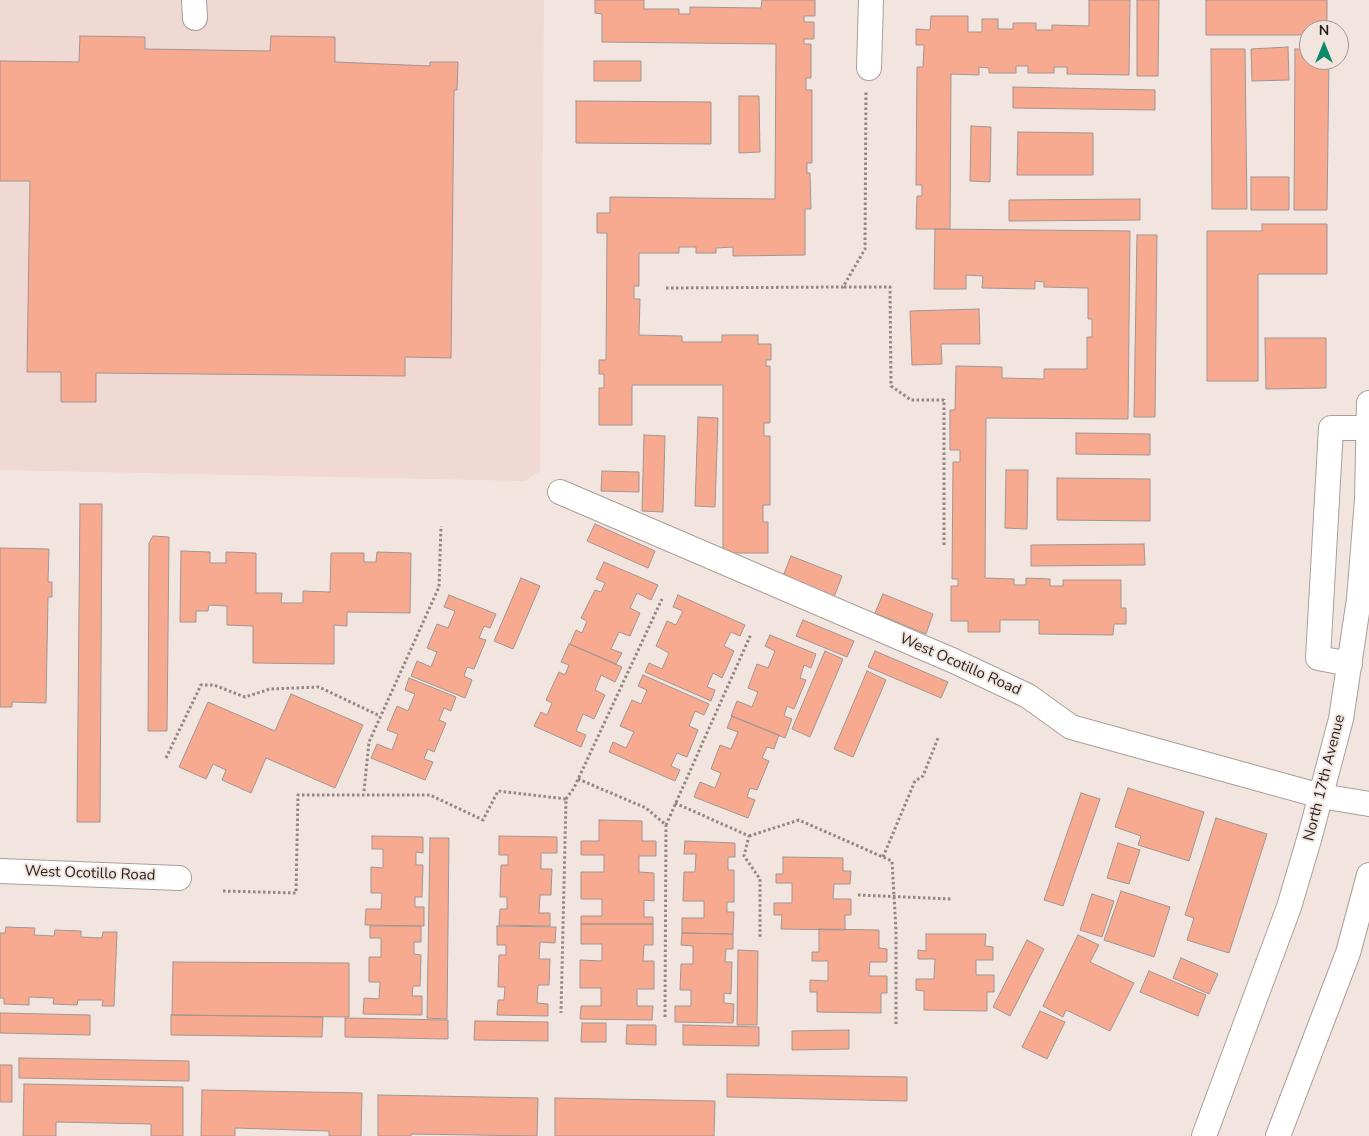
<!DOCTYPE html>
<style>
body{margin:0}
#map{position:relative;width:1369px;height:1136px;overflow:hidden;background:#f2e5e0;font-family:"Nunito Sans",sans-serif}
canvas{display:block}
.north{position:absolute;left:1299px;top:20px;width:50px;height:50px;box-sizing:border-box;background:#f2e5e0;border:1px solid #9f9692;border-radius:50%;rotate:0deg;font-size:14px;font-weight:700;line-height:20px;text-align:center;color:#231f1d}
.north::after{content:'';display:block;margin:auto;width:18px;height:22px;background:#0b896b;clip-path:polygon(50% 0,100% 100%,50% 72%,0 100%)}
</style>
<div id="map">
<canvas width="1369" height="1136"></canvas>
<div class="north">N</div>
</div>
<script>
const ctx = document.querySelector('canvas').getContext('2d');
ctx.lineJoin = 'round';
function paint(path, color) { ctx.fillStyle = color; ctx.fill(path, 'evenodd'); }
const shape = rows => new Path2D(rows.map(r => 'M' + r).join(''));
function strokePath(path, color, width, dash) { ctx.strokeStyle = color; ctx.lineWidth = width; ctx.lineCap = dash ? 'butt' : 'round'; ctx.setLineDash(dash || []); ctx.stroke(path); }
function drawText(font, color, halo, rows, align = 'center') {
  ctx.font = font + ' "Nunito Sans",sans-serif'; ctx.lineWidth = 4; ctx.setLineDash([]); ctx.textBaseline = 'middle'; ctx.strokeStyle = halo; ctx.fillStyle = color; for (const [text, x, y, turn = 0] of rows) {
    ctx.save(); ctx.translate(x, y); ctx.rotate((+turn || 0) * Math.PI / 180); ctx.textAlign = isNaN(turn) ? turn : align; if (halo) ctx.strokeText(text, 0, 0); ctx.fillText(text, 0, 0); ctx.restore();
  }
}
const built = shape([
 [0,0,544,0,540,471,525,481,0,470]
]);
const building = shape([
 [595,0,644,0,644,9,679,9,679,14,690,14,690,7,761,8,762,0,815,0,815,16,804,16,804,22,814,22,814,39,804,39,804,44,811,44,811,78,806,78,806,90,812,90,812,163,807,163,807,173,810,173,811,209,805,209,805,255,733,256,733,247,716,248,716,253,696,253,696,247,679,247,679,253,639,253,639,286,634,286,634,299,640,299,639,335,682,336,682,342,722,342,722,335,758,335,758,344,771,344,771,360,766,360,766,366,770,366,770,423,764,423,764,436,770,436,770,505,763,505,763,522,768,522,768,553,723,553,723,385,632,385,632,425,599,425,599,388,604,388,604,374,599,374,599,360,606,360,607,233,597,233,597,213,610,213,610,197,775,199,776,44,602,42,602,14,595,13,595,0],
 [1089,0,1130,0,1129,75,1067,74,1067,67,1054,67,1054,73,1028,73,1028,66,1016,66,1016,73,989,73,989,68,979,67,979,75,951,74,950,229,916,229,917,196,922,196,922,185,916,185,917,67,923,67,924,45,916,45,916,29,930,30,931,16,968,16,968,32,982,32,982,19,998,19,998,29,1013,29,1013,23,1036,23,1036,30,1052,30,1052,25,1089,26,1089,0],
 [1137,0,1159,0,1158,76,1137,76,1137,0],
 [1206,0,1327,0,1327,30,1309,30,1309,35,1206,35,1206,0],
 [80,36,145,37,145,49,270,51,271,36,335,37,335,62,430,66,430,62,458,62,457,90,454,90,451,358,405,357,405,376,96,373,96,402,61,402,61,372,27,372,30,181,0,181,0,61,79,62,80,36],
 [1288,47,1289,80,1252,81,1251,49,1288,47],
 [1211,49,1245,49,1247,209,1212,209,1211,49],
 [1295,49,1309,49,1309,60,1329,60,1327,210,1294,210,1295,49],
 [594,61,641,61,641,81,594,81,594,61],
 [1013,87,1155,90,1155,110,1013,108,1013,87],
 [739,96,759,96,760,152,739,153,739,96],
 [576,101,711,102,711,144,576,143,576,101],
 [971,126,991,127,990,182,970,181,971,126],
 [1018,132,1093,133,1093,175,1017,175,1018,132],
 [1251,177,1289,177,1289,210,1251,210,1251,177],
 [1140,199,1140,220,1009,221,1009,200,1140,199],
 [1262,224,1327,224,1327,274,1258,274,1258,381,1207,381,1207,231,1262,231,1262,224],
 [935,229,1130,231,1128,419,986,418,985,578,1014,579,1014,585,1026,585,1026,578,1050,579,1050,586,1063,586,1063,580,1121,580,1121,608,1126,608,1126,624,1114,624,1113,635,1039,634,1039,620,1000,620,1000,632,968,632,968,621,951,621,951,586,958,586,958,579,952,579,953,462,960,462,960,450,950,450,950,410,955,410,956,366,1002,367,1002,378,1044,379,1044,369,1087,369,1087,337,1092,337,1092,319,1088,319,1088,288,1044,287,1044,282,1035,281,1035,289,982,288,983,276,966,275,966,289,934,289,935,229],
 [1137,235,1157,235,1155,417,1134,417,1137,235],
 [979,309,980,344,941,344,942,364,912,365,910,311,979,309],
 [1265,338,1326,338,1326,388,1266,389,1265,338],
 [698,417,718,418,715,507,695,506,698,417],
 [1076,433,1150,434,1150,455,1076,454,1076,433],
 [644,435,665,436,663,512,642,511,644,435],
 [1006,470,1028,470,1027,529,1005,528,1006,470],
 [602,471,639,472,639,492,601,491,602,471],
 [1057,478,1150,479,1150,521,1057,520,1057,478],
 [80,504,102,504,100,822,77,822,80,504],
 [595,524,655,551,648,568,587,541,595,524],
 [153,536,169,537,167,731,148,731,149,543,153,536],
 [1144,544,1145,565,1031,566,1031,545,1144,544],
 [0,548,49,549,48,582,52,582,52,597,48,597,46,703,12,702,12,707,0,707,0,548],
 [181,551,210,552,210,563,226,563,226,552,256,553,256,593,282,593,281,603,303,603,303,591,330,592,331,553,364,553,364,562,376,562,377,552,411,553,410,613,347,612,347,626,334,625,334,664,253,663,253,626,227,625,227,606,209,605,208,611,196,611,196,622,180,622,181,551],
 [791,556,842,576,834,597,783,576,791,556],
 [604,562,658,585,651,600,637,593,630,608,640,613,630,636,619,632,611,649,622,653,616,664,570,644,576,630,582,633,587,621,581,618,595,590,601,592,605,583,596,579,604,562],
 [521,578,540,586,513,649,494,641,521,578],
 [883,594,933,614,926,634,875,613,883,594],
 [449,595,496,614,490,628,484,626,479,638,486,640,474,669,467,667,464,676,472,680,465,698,411,676,417,661,431,667,437,652,427,648,437,624,448,628,455,611,444,607,449,595],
 [678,595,745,625,740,636,731,632,724,646,734,651,722,678,713,673,707,687,715,690,711,701,645,672,649,663,662,669,669,653,656,646,667,621,676,625,683,611,673,607,678,595],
 [803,620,854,641,847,657,796,636,803,620],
 [770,635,816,654,811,668,804,665,800,678,806,680,794,709,787,706,784,716,792,719,785,738,731,716,737,701,752,707,758,692,748,688,757,664,768,668,775,651,765,646,770,635],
 [569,644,622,667,615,682,601,675,595,690,605,695,594,719,583,714,576,731,586,735,581,747,534,726,541,712,547,715,552,703,546,700,559,672,565,675,569,665,561,662,569,644],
 [825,651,843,659,810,737,792,729,825,651],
 [875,651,948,682,941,698,868,667,875,651],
 [867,671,886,680,853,757,834,749,867,671],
 [643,675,709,704,704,715,695,711,689,726,698,730,687,757,677,753,671,766,680,770,675,781,609,752,613,742,626,748,634,732,620,726,632,700,641,704,647,690,638,686,643,675],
 [409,678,456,697,451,711,444,708,439,720,446,723,434,752,428,749,424,759,433,762,425,780,371,758,377,744,392,750,398,734,387,730,397,706,408,711,415,694,405,690,409,678],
 [291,694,363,725,335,788,266,758,251,793,222,780,226,770,213,764,206,779,179,767,208,702,275,731,291,694],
 [732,716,779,735,774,749,767,747,762,758,769,761,757,790,750,788,747,797,755,800,748,818,694,797,700,782,715,788,721,773,711,769,720,745,731,749,738,732,727,728,732,716],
 [1128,788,1204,812,1189,861,1138,845,1141,836,1115,827,1128,788],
 [1081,793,1100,799,1063,906,1044,900,1081,793],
 [1216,818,1267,834,1229,953,1187,940,1194,918,1185,915,1216,818],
 [599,820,642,821,642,841,656,841,656,856,639,856,639,872,654,873,654,901,644,900,644,917,653,917,653,924,581,924,581,916,602,916,602,899,581,899,581,872,604,872,604,855,581,855,581,841,599,841,599,820],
 [372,836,423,837,423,853,416,852,416,865,423,865,422,897,415,897,415,907,424,907,424,926,365,925,366,909,381,909,382,893,371,893,371,867,383,868,383,849,372,849,372,836],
 [499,836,557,837,557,853,541,853,541,869,552,869,551,895,540,895,539,913,550,913,550,926,499,925,500,909,507,909,507,897,500,897,501,865,508,865,508,855,499,855,499,836],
 [430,838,449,838,447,1019,427,1018,430,838],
 [685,841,735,843,735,857,728,857,728,870,734,870,734,902,727,902,727,912,734,912,733,934,682,933,682,918,704,918,704,901,683,901,684,872,695,872,696,854,684,854,685,841],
 [1118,843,1140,850,1129,884,1107,878,1118,843],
 [783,857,843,858,843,871,851,871,850,884,834,884,833,899,851,899,851,915,845,915,845,930,781,929,782,915,774,915,774,903,792,903,792,883,776,883,776,874,783,874,783,857],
 [1121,891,1170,907,1154,957,1104,940,1121,891],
 [1092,894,1114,901,1102,937,1080,930,1092,894],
 [581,924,653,924,653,945,644,945,643,961,654,961,654,989,637,989,637,1006,653,1006,652,1020,580,1019,581,1006,601,1006,601,988,580,988,580,960,602,961,602,944,581,944,581,924],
 [370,926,421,926,421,942,414,942,414,954,421,955,420,986,413,986,412,996,422,996,422,1015,363,1014,364,998,379,999,380,982,369,982,369,957,381,957,381,938,370,938,370,926],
 [497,926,556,927,555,943,540,942,539,959,550,959,549,985,538,985,537,1003,548,1004,548,1016,497,1015,498,1000,504,1000,505,987,498,987,499,955,506,955,506,945,497,945,497,926],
 [6,927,35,928,34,935,54,936,55,930,81,931,81,937,102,938,103,932,117,932,114,1006,102,1006,103,1000,78,1000,77,1005,53,1004,54,998,29,997,29,1005,4,1004,4,998,0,998,0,933,5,933,6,927],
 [819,929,879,930,879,948,887,949,887,962,870,962,869,976,887,976,887,993,881,993,881,1013,817,1012,817,992,810,992,810,980,828,981,828,961,812,961,812,952,819,952,819,929],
 [682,933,733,934,733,949,726,949,725,962,732,962,731,994,724,993,724,1003,734,1004,733,1023,675,1022,675,1006,691,1006,691,990,680,990,681,964,693,964,693,946,681,945,682,933],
 [926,934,986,934,985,946,993,947,993,960,976,960,976,975,994,975,994,992,987,992,987,1011,924,1010,924,991,916,990,916,979,934,979,935,959,918,959,918,950,926,951,926,934],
 [1078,935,1099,945,1090,962,1134,983,1110,1031,1066,1010,1063,1017,1043,1006,1078,935],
 [1027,940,1044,949,1010,1016,993,1007,1027,940],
 [738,950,758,951,757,1025,737,1025,738,950],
 [1181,958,1218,974,1209,994,1173,978,1181,958],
 [173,962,349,963,349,1017,172,1015,173,962],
 [1149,971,1206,995,1198,1016,1140,992,1149,971],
 [1040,1011,1065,1022,1047,1059,1022,1047,1040,1011],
 [0,1013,90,1015,90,1035,0,1033,0,1013],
 [171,1015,323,1017,322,1037,171,1035,171,1015],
 [345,1018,448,1020,448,1039,345,1037,345,1018],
 [475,1021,548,1022,548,1041,474,1040,475,1021],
 [582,1023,606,1023,606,1042,581,1042,582,1023],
 [627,1025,656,1025,656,1045,626,1044,627,1025],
 [683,1025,759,1027,759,1046,683,1045,683,1025],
 [849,1030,849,1049,792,1050,792,1031,849,1030],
 [19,1058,189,1061,189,1081,19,1078,19,1058],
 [0,1065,12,1065,12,1102,0,1102,0,1065],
 [727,1074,907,1077,907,1101,727,1097,727,1074],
 [24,1084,183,1087,183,1136,151,1136,151,1124,56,1122,56,1136,23,1136,24,1084],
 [202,1090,362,1093,361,1136,329,1136,329,1131,235,1128,235,1136,201,1136,202,1090],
 [378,1095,538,1098,537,1136,411,1134,411,1136,378,1136,378,1095],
 [555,1098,715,1101,714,1136,555,1136,555,1098]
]);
const path = shape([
 [844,287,890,287,891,386,911,400,944,400,944,546],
 [666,288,843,287,865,249,866,90],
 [166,758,201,685,214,685,245,697,270,689,319,687,380,716],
 [578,779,646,808,666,825,751,634],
 [364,791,369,742,439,587,441,526],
 [566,799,574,788,662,599],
 [675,803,749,836,744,856,760,879,760,938],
 [749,836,799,820,892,861,896,931,896,1024],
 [883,857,915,781,923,776,938,738],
 [223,891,296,893,298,795,430,795,483,820,498,791,566,799,561,1013],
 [858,895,951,899],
 [665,1017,666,825]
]);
const minor = shape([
 [194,0,195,18],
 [869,68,871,0],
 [560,492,954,661,1028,696,1071,727,1321,796,1369,804],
 [1350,664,1318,658,1331,428,1368,428],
 [0,871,179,878],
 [1204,1136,1289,907,1310,836,1341,719,1359,599,1367,500,1369,403],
 [1278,1136,1348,953,1369,875]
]);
const streetNames = [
 ["West Ocotillo Road",960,665,24],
 ["North 17th Avenue",1325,778,-76],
 ["West Ocotillo Road",90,874,2]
];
paint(built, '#efd9d2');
paint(building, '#f8aa90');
strokePath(building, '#a19591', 1);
strokePath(minor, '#ab9e9a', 26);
strokePath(path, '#908783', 3, [2.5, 2.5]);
strokePath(minor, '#fff', 24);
drawText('15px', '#231f1d', '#f2e5e0', streetNames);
</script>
